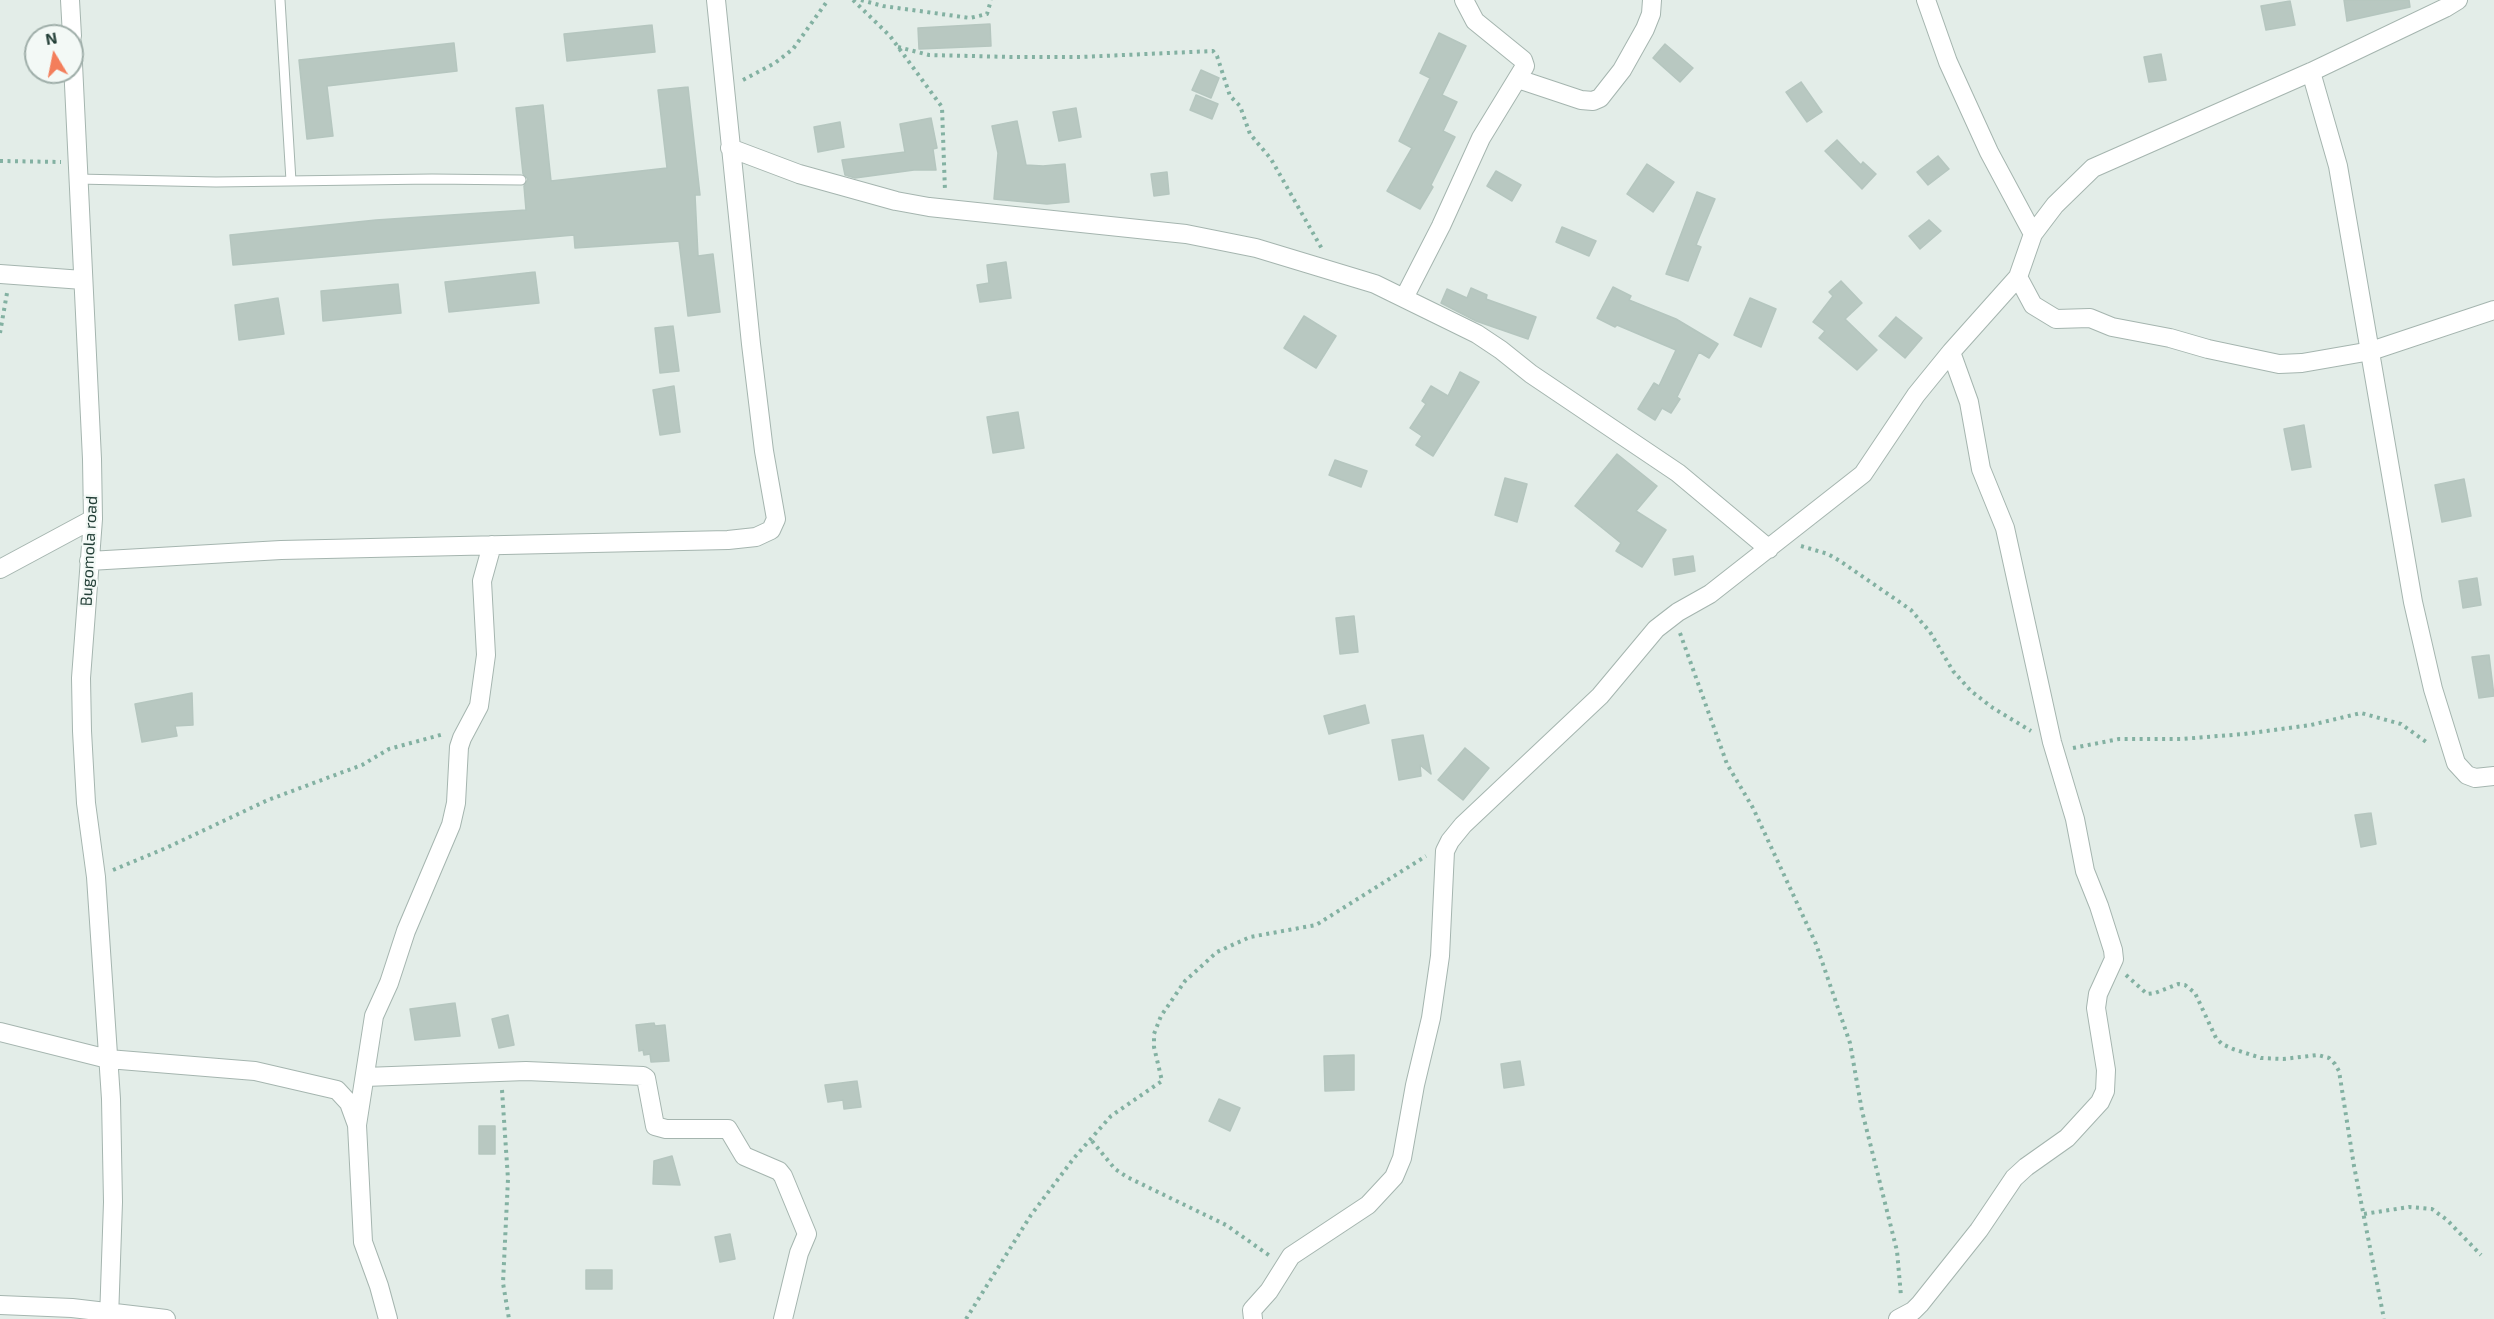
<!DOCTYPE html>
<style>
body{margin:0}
#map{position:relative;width:2494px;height:1319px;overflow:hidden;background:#e3ede8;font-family:"Exo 2",sans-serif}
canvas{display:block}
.north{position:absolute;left:24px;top:24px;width:60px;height:60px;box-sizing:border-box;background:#f3f9f6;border:2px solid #9faea9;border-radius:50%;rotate:350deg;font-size:16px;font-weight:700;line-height:24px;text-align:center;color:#223e36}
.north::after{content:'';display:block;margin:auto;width:21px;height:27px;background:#f37e5b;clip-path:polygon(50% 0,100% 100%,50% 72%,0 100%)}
</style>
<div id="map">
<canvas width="2494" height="1319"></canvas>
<div class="north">N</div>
</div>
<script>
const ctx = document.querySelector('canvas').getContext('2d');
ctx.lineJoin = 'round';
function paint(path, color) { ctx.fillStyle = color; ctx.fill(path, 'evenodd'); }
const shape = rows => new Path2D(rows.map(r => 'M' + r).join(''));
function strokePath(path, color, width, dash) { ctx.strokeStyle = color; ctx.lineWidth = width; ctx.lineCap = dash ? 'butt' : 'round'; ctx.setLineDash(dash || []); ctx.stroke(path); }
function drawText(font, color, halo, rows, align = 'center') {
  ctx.font = font + ' "Exo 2",sans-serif'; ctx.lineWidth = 4.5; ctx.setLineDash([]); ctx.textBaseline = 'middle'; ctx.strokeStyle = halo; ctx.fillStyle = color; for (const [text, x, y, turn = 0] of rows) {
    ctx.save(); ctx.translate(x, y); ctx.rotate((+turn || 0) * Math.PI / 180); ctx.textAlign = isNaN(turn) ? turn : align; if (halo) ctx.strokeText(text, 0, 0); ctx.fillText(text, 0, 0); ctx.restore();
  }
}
const building = shape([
 [2344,0,2409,0,2410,7,2347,21,2344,0],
 [2290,1,2295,25,2266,30,2261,6,2290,1],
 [990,24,991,46,919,49,918,28,990,24],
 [652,25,655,52,567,61,564,34,652,25],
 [1439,33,1466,46,1442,95,1457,102,1443,131,1455,137,1431,185,1433,187,1420,209,1387,191,1412,148,1399,141,1430,78,1420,73,1439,33],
 [454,43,457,71,327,86,333,136,307,139,299,60,454,43],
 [1665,44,1693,68,1680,82,1653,58,1665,44],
 [2161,54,2166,80,2149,82,2144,57,2161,54],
 [1201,70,1219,78,1211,98,1192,90,1201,70],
 [1801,82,1822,112,1807,122,1786,92,1801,82],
 [688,87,700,195,695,195,698,256,713,254,720,312,688,316,679,241,575,248,574,235,233,265,230,235,376,220,526,210,524,186,528,179,523,174,516,108,543,105,551,181,667,168,658,90,688,87],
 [1196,95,1218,104,1212,119,1190,110,1196,95],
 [1076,108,1081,137,1059,141,1053,112,1076,108],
 [931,118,937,148,933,149,936,170,914,170,855,178,845,175,842,160,905,152,900,124,931,118],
 [1017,121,1026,165,1043,166,1065,164,1069,202,1047,204,994,199,998,153,992,126,1017,121],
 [840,122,844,147,818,152,814,127,840,122],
 [1837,140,1861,165,1863,162,1876,174,1862,189,1825,151,1837,140],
 [1938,156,1949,169,1928,185,1917,172,1938,156],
 [1647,164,1674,182,1653,212,1627,194,1647,164],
 [1496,171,1521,185,1512,201,1487,186,1496,171],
 [1167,172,1169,194,1154,196,1151,174,1167,172],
 [1697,192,1715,199,1696,245,1701,247,1688,281,1666,274,1697,192],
 [1929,220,1941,231,1920,249,1909,236,1929,220],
 [1562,227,1596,241,1589,256,1556,242,1562,227],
 [1006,262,1011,298,980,302,977,285,989,283,987,265,1006,262],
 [535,272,539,303,449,312,445,282,535,272],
 [1841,281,1862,303,1845,319,1877,350,1857,370,1819,338,1825,331,1813,322,1833,296,1829,292,1841,281],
 [398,284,401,313,323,321,321,291,398,284],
 [1613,287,1631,296,1629,300,1676,319,1718,344,1709,358,1699,352,1677,397,1680,399,1671,413,1662,408,1655,420,1638,409,1654,383,1659,386,1676,350,1617,325,1615,327,1597,318,1613,287],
 [1471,288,1487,295,1486,299,1536,317,1528,339,1476,321,1441,303,1447,289,1467,298,1471,288],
 [278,298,284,334,239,340,235,305,278,298],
 [1750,298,1776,309,1761,347,1734,335,1750,298],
 [1304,316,1336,336,1316,368,1284,348,1304,316],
 [1896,317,1922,338,1905,358,1879,336,1896,317],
 [673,326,679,371,660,373,655,328,673,326],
 [1460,372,1479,382,1433,456,1416,445,1422,436,1410,428,1426,404,1422,401,1431,386,1448,396,1460,372],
 [674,386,680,432,660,435,653,390,674,386],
 [1018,412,1024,448,993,453,987,417,1018,412],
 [2304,425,2311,467,2292,470,2284,429,2304,425],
 [1617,454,1657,486,1636,511,1666,530,1642,567,1616,551,1621,543,1575,506,1617,454],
 [1335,460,1367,471,1361,487,1329,475,1335,460],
 [1505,478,1527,484,1517,522,1495,515,1505,478],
 [2464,479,2471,516,2442,522,2435,485,2464,479],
 [1693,556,1695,571,1675,575,1673,559,1693,556],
 [2477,578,2481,605,2463,608,2459,581,2477,578],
 [1354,616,1358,652,1340,654,1336,618,1354,616],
 [2489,655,2494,696,2479,698,2472,657,2489,655],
 [192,693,193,725,175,726,177,736,142,742,135,704,192,693],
 [1365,705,1369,723,1329,734,1324,716,1365,705],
 [1423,735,1431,774,1420,765,1421,776,1399,780,1392,740,1423,735],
 [1465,748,1489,768,1463,800,1438,780,1465,748],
 [2371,813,2376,844,2361,847,2355,815,2371,813],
 [455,1003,460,1036,415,1040,410,1009,455,1003],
 [508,1015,514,1045,499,1048,492,1019,508,1015],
 [654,1023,655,1026,665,1025,669,1061,651,1062,650,1054,644,1055,643,1050,639,1051,636,1025,654,1023],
 [1354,1055,1354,1090,1325,1091,1324,1056,1354,1055],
 [1520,1061,1524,1085,1504,1088,1501,1064,1520,1061],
 [857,1081,861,1107,844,1109,843,1100,828,1102,825,1085,857,1081],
 [1219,1099,1240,1108,1230,1131,1209,1121,1219,1099],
 [479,1126,495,1126,495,1154,479,1154,479,1126],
 [672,1156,680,1185,653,1184,654,1161,672,1156],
 [730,1234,735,1259,720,1262,715,1237,730,1234],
 [586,1270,612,1270,612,1289,586,1289,586,1270]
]);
const path = shape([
 [853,0,890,36,942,107,945,191],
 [861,0,883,6,970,18,987,14,991,0],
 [898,47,929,55,1012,57,1080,57,1213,51,1217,56,1230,96,1240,106,1250,134,1271,159,1322,249],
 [743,80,775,63,793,49,828,0],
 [0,161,61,162],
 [0,333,7,293],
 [1801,546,1828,554,1840,561,1911,610,1930,632,1953,671,1971,691,1993,708,2031,731],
 [1680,633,1727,764,1753,808,1816,944,1850,1043,1862,1111,1897,1251,1901,1296],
 [2073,748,2119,739,2181,739,2244,734,2311,725,2361,713,2401,724,2429,744],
 [113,870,166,848,268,800,362,765,389,749,444,734],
 [2126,975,2147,994,2155,993,2178,984,2185,985,2195,993,2216,1038,2222,1044,2233,1049,2261,1058,2283,1059,2318,1055,2329,1058,2335,1064,2339,1071,2354,1166,2384,1319],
 [502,1090,508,1179,503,1283,509,1319],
 [1092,1141,1115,1169,1127,1177,1226,1225,1270,1256],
 [2364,1214,2409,1207,2432,1209,2447,1220,2481,1255],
 [966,1319,1031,1215,1074,1158,1111,1116,1162,1081,1154,1047,1154,1034,1161,1016,1185,981,1217,952,1250,937,1316,925,1426,856]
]);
const service = shape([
 [280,0,291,181],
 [77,179,216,182,432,179,521,180]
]);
const minor = shape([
 [70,0,72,36],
 [1926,0,1948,62,1989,152,2033,234],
 [72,43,92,459,93,519,81,678,82,731,86,803,96,877,111,1099,113,1202,109,1319],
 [2311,72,2338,166,2413,602,2433,689,2456,763,2467,775,2475,778,2494,776],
 [1518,79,1581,100,1593,101,1600,98,1622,70,1645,29,1651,14,1652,0],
 [730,148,799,174,896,201,929,207,1186,234,1256,248,1375,284,1477,334,1501,350,1531,374,1678,473,1769,549],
 [0,274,83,280],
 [2018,277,2033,305,2056,319,2090,318,2112,327,2170,338,2208,349,2279,364,2302,363,2371,351,2494,310],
 [1404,298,1441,226,1481,138,1525,66,1523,60,1475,21,1464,0],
 [89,561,281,550,728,540,756,537,771,530,776,519,764,451,751,344,716,0],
 [0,569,93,519],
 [0,1032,108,1059,255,1071,337,1090,349,1103,357,1125,363,1242,379,1286,388,1319],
 [365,1077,526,1071,643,1076,646,1078,655,1126,666,1129,728,1129,744,1156,779,1171,783,1176,807,1234,799,1253,783,1319],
 [357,1125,374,1016,389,983,406,931,451,825,456,803,459,747,462,738,479,706,486,655,482,581,492,545],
 [0,1305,72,1308,166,1319],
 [1253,1319,1252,1310,1269,1291,1291,1256,1368,1205,1394,1177,1397,1170,1402,1158,1415,1085,1431,1018,1440,956,1445,851,1450,841,1463,825,1600,696,1656,629,1678,612,1710,594,1863,474,1916,395,1951,352,2018,277,2033,234,2055,205,2093,168,2311,72,2445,8,2458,0],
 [1898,1319,1913,1311,1920,1304,1979,1230,2014,1178,2026,1167,2067,1138,2100,1102,2105,1091,2106,1070,2096,1008,2098,994,2114,959,2113,950,2099,906,2085,871,2075,819,2052,742,2005,528,1981,469,1969,402,1951,352]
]);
const streetNames = [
 ["Bugomola road",89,551,-87]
];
paint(building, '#b8c8c1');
strokePath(building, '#b5c6bf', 1.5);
strokePath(service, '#a5b5af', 11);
strokePath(minor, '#a5b5af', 20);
strokePath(path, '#83b1a2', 4, [3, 4.5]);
strokePath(service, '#fff', 9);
strokePath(minor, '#fff', 18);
drawText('16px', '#223e36', '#f3f9f6', streetNames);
</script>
